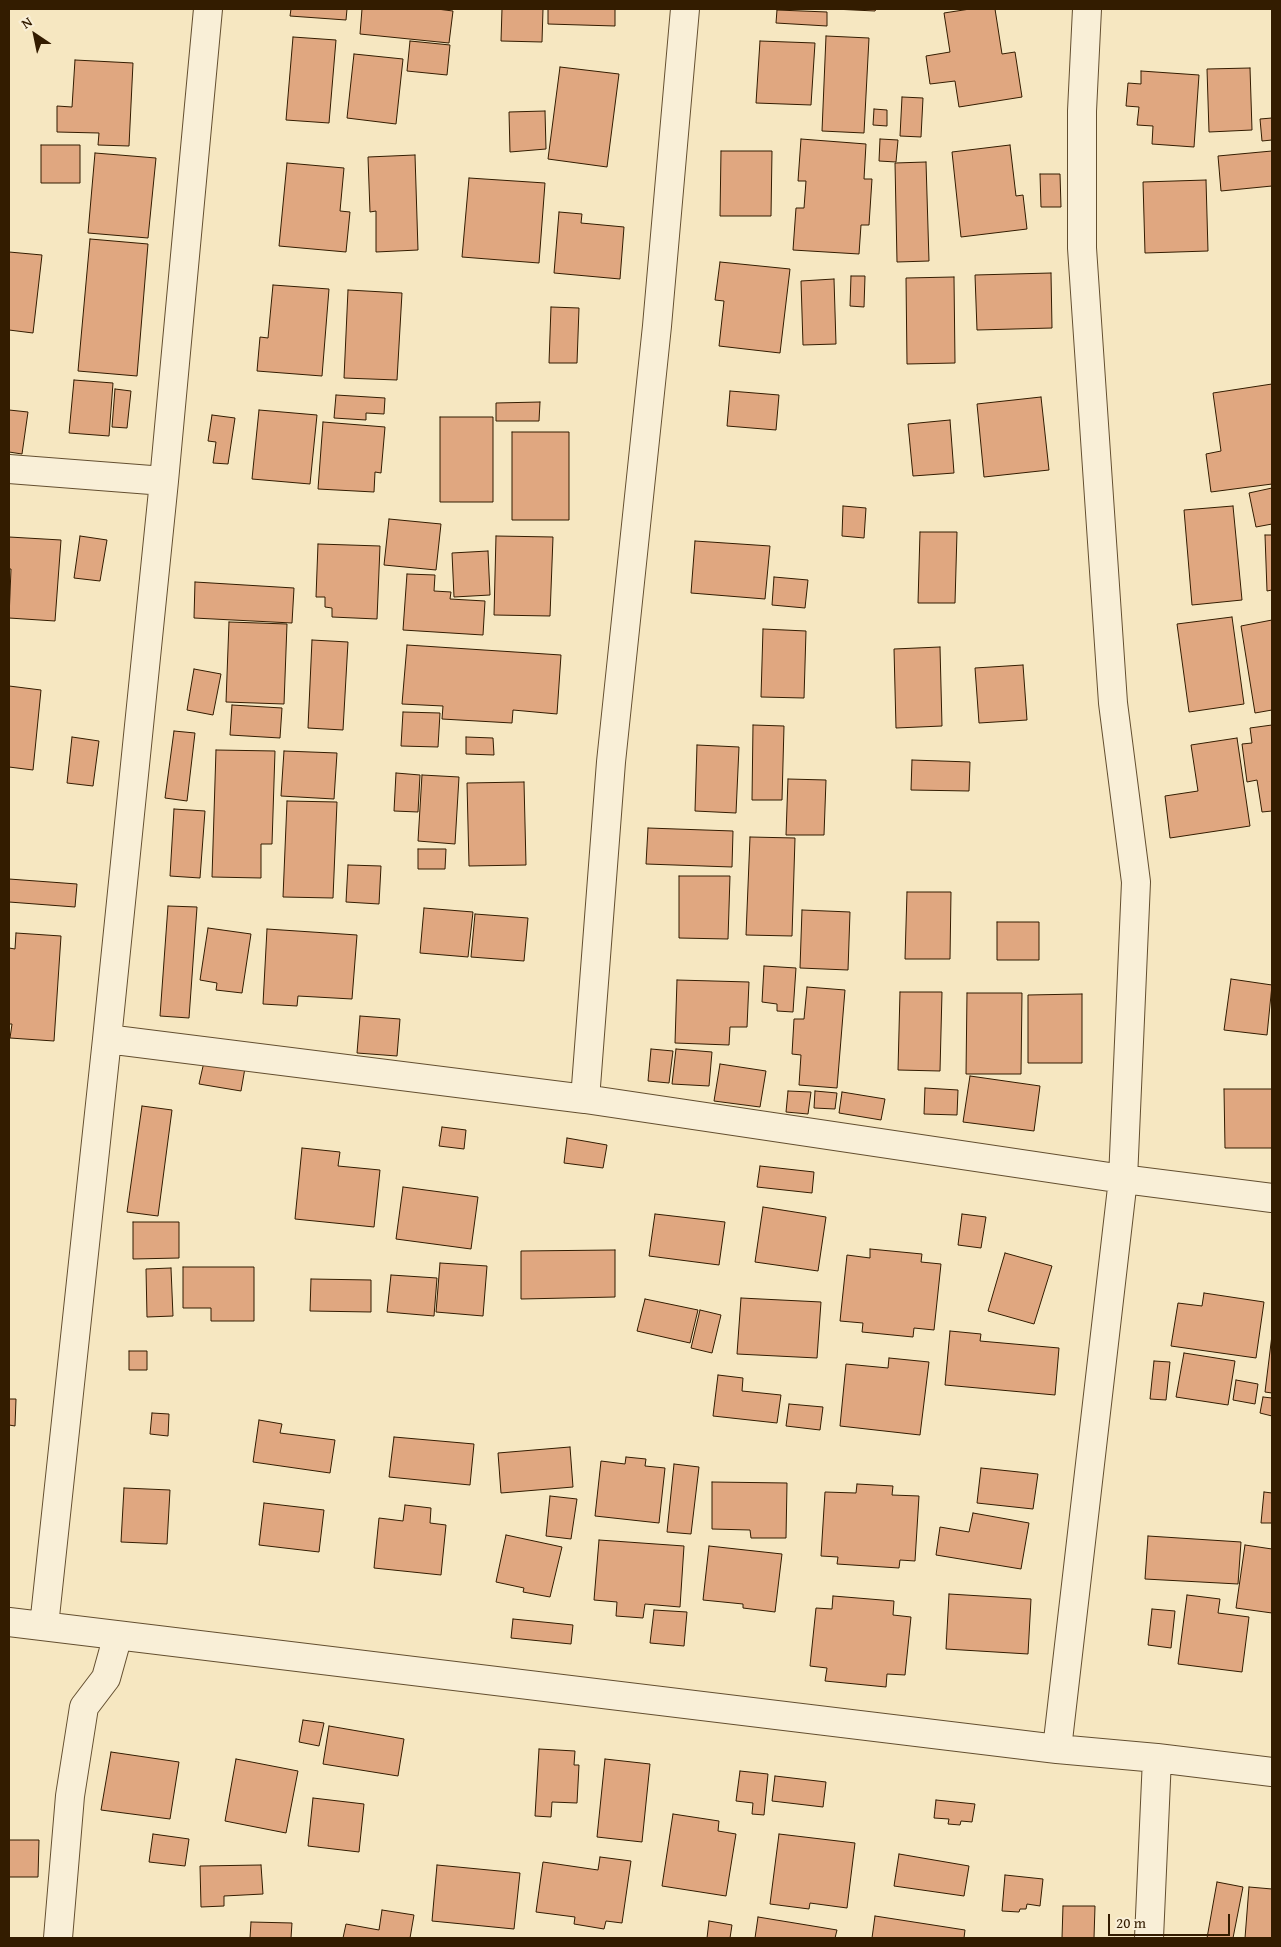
<!DOCTYPE html>
<style>
body{margin:0}
#map{position:relative;width:1281px;height:1947px;overflow:hidden;background:#f6e7c1;font-family:"Gentium Book Plus",serif}
canvas{display:block}
.frame{position:absolute;inset:0;border:10px solid #331c00;pointer-events:none}
.north{position:absolute;left:10px;top:10px;width:50px;height:50px;-webkit-text-stroke:4px #f9efd7;paint-order:stroke;rotate:326deg;font-size:14px;font-weight:700;line-height:20px;text-align:center;color:#331c00}
.north::after{content:'';display:block;margin:auto;width:18px;height:22px;background:#331c00;clip-path:polygon(50% 0,100% 100%,50% 72%,0 100%)}
.scale{position:absolute;left:1108px;top:1914px;width:122px;height:22px;box-sizing:border-box;border:2px solid #331c00;border-top:0;padding-left:6px;font-size:15px;line-height:18px;white-space:nowrap;color:#331c00;-webkit-text-stroke:4px #f9efd7;paint-order:stroke}
</style>
<div id="map">
<canvas width="1281" height="1947"></canvas>
<div class="frame"></div>
<div class="north">N</div>
<div class="scale">20 m</div>
</div>
<script>
const ctx = document.querySelector('canvas').getContext('2d');
ctx.lineJoin = 'round';
function paint(path, color) { ctx.fillStyle = color; ctx.fill(path, 'evenodd'); }
const shape = rows => new Path2D(rows.map(r => 'M' + r).join(''));
function strokePath(path, color, width, dash) { ctx.strokeStyle = color; ctx.lineWidth = width; ctx.lineCap = dash ? 'butt' : 'round'; ctx.setLineDash(dash || []); ctx.stroke(path); }
const building = shape([
 [291,9,347,9,346,20,290,16,291,9],
 [362,9,437,9,453,11,449,43,360,34,362,9],
 [502,9,543,9,542,42,501,41,502,9],
 [548,9,615,9,615,26,548,24,548,9],
 [833,9,876,9,875,11,833,9],
 [970,9,995,9,1002,54,1015,52,1022,97,959,107,955,81,930,84,926,56,950,52,944,13,970,9],
 [777,10,827,12,827,26,776,23,777,10],
 [826,36,869,38,864,133,822,131,826,36],
 [293,37,336,40,329,123,286,120,293,37],
 [410,41,450,45,447,75,407,71,410,41],
 [760,41,815,43,811,105,756,103,760,41],
 [354,54,403,59,396,124,347,118,354,54],
 [75,60,133,63,129,146,98,145,99,133,57,132,57,106,72,107,75,60],
 [560,67,619,74,607,167,548,159,560,67],
 [1250,68,1252,130,1209,132,1207,69,1250,68],
 [1141,71,1199,75,1194,147,1152,144,1153,126,1137,125,1139,107,1126,106,1128,83,1141,84,1141,71],
 [902,97,923,98,921,137,900,136,902,97],
 [874,109,887,110,887,126,873,125,874,109],
 [545,111,546,149,510,152,509,112,545,111],
 [1272,118,1272,140,1262,141,1260,119,1272,118],
 [801,139,866,144,864,179,872,179,869,225,861,225,859,254,793,250,796,208,804,208,806,181,798,181,801,139],
 [880,139,898,140,896,162,879,161,880,139],
 [41,145,80,145,80,183,41,183,41,145],
 [1010,145,1016,196,1023,195,1027,229,961,237,952,152,1010,145],
 [721,151,772,151,771,216,720,216,721,151],
 [1272,151,1272,186,1221,191,1218,156,1272,151],
 [95,153,156,158,148,238,88,233,95,153],
 [415,155,418,250,376,252,376,211,370,212,368,157,415,155],
 [926,162,929,261,897,262,895,163,926,162],
 [287,163,344,168,340,211,350,212,346,252,279,246,287,163],
 [1040,174,1060,174,1061,207,1041,207,1040,174],
 [469,178,545,183,539,263,462,257,469,178],
 [1206,180,1208,251,1145,253,1143,182,1206,180],
 [559,212,582,214,581,223,624,227,620,279,554,273,559,212],
 [90,239,148,244,137,376,78,371,90,239],
 [9,252,42,255,33,333,9,330,9,252],
 [720,262,790,269,780,353,719,346,724,301,715,300,720,262],
 [1051,273,1052,328,977,330,975,275,1051,273],
 [851,276,865,276,864,307,850,306,851,276],
 [954,277,955,363,907,364,906,278,954,277],
 [834,279,836,344,803,345,801,281,834,279],
 [273,285,329,289,322,376,257,371,260,337,268,338,273,285],
 [348,290,402,293,397,380,344,378,348,290],
 [551,307,579,308,577,363,549,363,551,307],
 [74,380,113,383,109,436,69,433,74,380],
 [1272,384,1272,484,1211,492,1206,454,1221,451,1213,393,1272,384],
 [115,389,131,391,127,428,112,427,115,389],
 [730,391,779,395,776,430,727,426,730,391],
 [336,395,385,398,384,414,366,413,366,420,334,418,336,395],
 [1041,397,1049,470,984,477,977,404,1041,397],
 [540,402,539,421,496,421,496,403,540,402],
 [9,410,28,412,22,454,9,452,9,410],
 [259,410,317,415,310,484,252,479,259,410],
 [212,415,235,418,228,464,213,463,216,442,208,441,212,415],
 [440,417,493,417,493,502,440,502,440,417],
 [950,420,954,473,913,476,908,424,950,420],
 [323,422,385,427,381,473,375,472,374,492,318,489,323,422],
 [512,432,569,432,569,520,512,520,512,432],
 [1272,488,1272,524,1256,527,1249,493,1272,488],
 [843,506,866,508,864,538,842,536,843,506],
 [1233,506,1242,600,1192,605,1184,510,1233,506],
 [389,519,441,524,436,570,384,565,389,519],
 [920,532,957,532,955,603,918,603,920,532],
 [1265,535,1272,535,1272,590,1267,591,1265,535],
 [80,536,107,540,100,581,74,578,80,536],
 [496,536,553,537,550,616,494,615,496,536],
 [9,537,61,540,55,621,9,618,11,569,9,569,9,537],
 [695,541,770,546,765,599,691,593,695,541],
 [318,544,380,546,377,619,332,617,332,608,325,607,325,597,316,597,318,544],
 [488,551,490,595,454,597,452,553,488,551],
 [407,574,435,575,434,591,451,592,450,599,485,601,483,635,403,630,407,574],
 [774,577,808,580,805,608,772,605,774,577],
 [195,582,294,588,292,623,194,618,195,582],
 [1232,617,1244,704,1189,712,1177,624,1232,617],
 [1272,620,1272,710,1255,713,1241,626,1272,620],
 [229,622,287,624,284,704,226,702,229,622],
 [763,629,806,631,804,698,761,697,763,629],
 [312,640,348,642,343,730,308,728,312,640],
 [407,645,561,655,557,714,513,710,512,723,442,719,443,706,402,704,407,645],
 [940,647,942,726,896,728,894,649,940,647],
 [1023,665,1027,720,979,723,975,668,1023,665],
 [194,669,221,674,213,715,187,710,194,669],
 [9,686,41,690,33,770,9,767,9,686],
 [232,705,282,708,280,738,230,735,232,705],
 [403,712,440,713,438,747,401,746,403,712],
 [753,725,784,726,782,800,752,800,753,725],
 [1272,725,1272,811,1262,812,1257,780,1247,782,1242,744,1252,743,1250,728,1272,725],
 [174,731,195,733,187,801,165,798,174,731],
 [72,737,99,741,93,786,67,783,72,737],
 [466,737,493,738,494,755,466,754,466,737],
 [1237,738,1250,826,1170,838,1165,796,1198,791,1191,745,1237,738],
 [697,745,739,747,736,813,695,811,697,745],
 [216,750,275,751,272,844,261,844,261,878,212,877,216,750],
 [284,751,337,753,334,799,281,796,284,751],
 [912,760,970,762,969,791,911,790,912,760],
 [396,773,420,775,418,812,394,811,396,773],
 [422,775,459,777,455,844,418,841,422,775],
 [788,779,826,780,824,835,786,835,788,779],
 [524,782,526,865,469,866,467,783,524,782],
 [287,801,337,802,333,898,283,897,287,801],
 [174,809,205,811,200,878,170,876,174,809],
 [648,828,733,831,732,867,646,864,648,828],
 [750,837,795,838,792,936,746,935,750,837],
 [418,849,446,849,445,869,418,869,418,849],
 [348,865,381,866,379,904,346,902,348,865],
 [679,876,730,876,728,939,679,938,679,876],
 [9,879,77,884,75,907,9,902,9,879],
 [907,892,951,892,950,959,905,959,907,892],
 [168,906,197,907,189,1018,160,1016,168,906],
 [424,908,473,912,468,957,420,953,424,908],
 [802,910,850,912,848,970,800,968,802,910],
 [475,914,528,918,524,961,471,957,475,914],
 [997,922,1039,922,1039,960,997,960,997,922],
 [208,928,251,934,242,993,216,990,217,983,200,980,208,928],
 [267,929,357,935,352,999,298,996,297,1006,263,1004,267,929],
 [16,933,61,936,54,1041,10,1038,12,1024,9,1024,9,948,15,949,16,933],
 [764,966,796,968,793,1012,777,1011,777,1004,762,1002,764,966],
 [1231,979,1272,985,1267,1035,1224,1030,1231,979],
 [677,980,749,982,747,1027,730,1027,729,1045,675,1043,677,980],
 [807,987,845,990,837,1088,799,1085,801,1055,792,1054,794,1019,804,1019,807,987],
 [900,992,942,992,940,1071,898,1070,900,992],
 [967,993,1022,993,1021,1074,966,1074,967,993],
 [1082,994,1082,1063,1028,1063,1028,995,1082,994],
 [360,1016,400,1019,397,1056,357,1053,360,1016],
 [651,1049,673,1051,669,1083,648,1081,651,1049],
 [676,1049,712,1052,709,1086,672,1084,676,1049],
 [204,1062,245,1068,241,1091,199,1084,204,1062],
 [720,1064,766,1071,760,1107,714,1101,720,1064],
 [970,1076,1040,1086,1034,1131,963,1122,970,1076],
 [925,1088,958,1090,957,1115,924,1114,925,1088],
 [1224,1089,1272,1089,1272,1148,1225,1148,1224,1089],
 [788,1091,811,1092,808,1114,786,1112,788,1091],
 [815,1091,837,1093,835,1109,814,1108,815,1091],
 [842,1092,885,1099,881,1120,839,1113,842,1092],
 [142,1106,172,1110,158,1216,127,1212,142,1106],
 [442,1127,466,1130,464,1149,439,1146,442,1127],
 [567,1138,607,1145,603,1168,564,1163,567,1138],
 [302,1148,340,1152,338,1166,380,1170,374,1227,295,1219,302,1148],
 [760,1166,814,1172,812,1193,757,1187,760,1166],
 [403,1187,478,1197,471,1249,396,1239,403,1187],
 [763,1207,826,1217,818,1271,755,1262,763,1207],
 [655,1214,725,1222,719,1265,649,1256,655,1214],
 [962,1214,986,1217,981,1248,958,1245,962,1214],
 [133,1222,179,1222,179,1258,133,1259,133,1222],
 [870,1249,922,1254,921,1262,941,1264,934,1330,914,1328,913,1337,862,1332,863,1323,840,1321,847,1255,870,1258,870,1249],
 [615,1250,615,1297,521,1299,521,1251,615,1250],
 [1005,1253,1052,1266,1034,1324,988,1311,1005,1253],
 [440,1263,487,1266,483,1316,436,1312,440,1263],
 [183,1267,254,1267,254,1321,211,1321,211,1308,183,1308,183,1267],
 [171,1268,173,1316,147,1317,146,1269,171,1268],
 [391,1275,437,1278,434,1316,387,1312,391,1275],
 [311,1279,371,1280,371,1312,310,1311,311,1279],
 [1204,1293,1264,1302,1256,1358,1171,1346,1178,1303,1202,1306,1204,1293],
 [741,1298,821,1302,817,1358,737,1354,741,1298],
 [645,1299,698,1310,690,1343,637,1331,645,1299],
 [700,1310,721,1315,712,1353,691,1348,700,1310],
 [950,1331,981,1334,980,1341,1059,1348,1055,1395,945,1385,950,1331],
 [1272,1335,1272,1393,1265,1392,1272,1335],
 [129,1351,147,1351,147,1370,129,1370,129,1351],
 [1184,1353,1235,1361,1228,1405,1176,1397,1184,1353],
 [889,1358,929,1362,920,1435,840,1426,846,1364,888,1368,889,1358],
 [1154,1361,1170,1362,1166,1400,1150,1399,1154,1361],
 [718,1375,743,1378,742,1391,781,1395,777,1423,713,1416,718,1375],
 [1236,1380,1258,1384,1255,1404,1233,1400,1236,1380],
 [1263,1397,1272,1398,1272,1416,1260,1413,1263,1397],
 [9,1399,16,1399,15,1426,9,1425,9,1399],
 [789,1404,823,1407,820,1430,786,1426,789,1404],
 [152,1413,169,1414,168,1436,150,1434,152,1413],
 [259,1420,282,1424,280,1433,335,1440,330,1473,253,1462,259,1420],
 [394,1437,474,1444,470,1485,389,1477,394,1437],
 [570,1447,573,1487,501,1493,498,1453,570,1447],
 [626,1457,646,1459,645,1466,665,1468,659,1523,595,1516,601,1461,625,1464,626,1457],
 [674,1464,699,1467,691,1534,667,1532,674,1464],
 [981,1468,1038,1474,1033,1509,977,1503,981,1468],
 [712,1482,787,1483,786,1538,751,1538,750,1530,712,1529,712,1482],
 [857,1484,893,1486,892,1495,919,1496,915,1561,900,1560,899,1568,837,1564,838,1557,821,1556,825,1492,856,1493,857,1484],
 [124,1488,170,1490,167,1544,121,1542,124,1488],
 [1264,1492,1272,1493,1272,1523,1261,1523,1264,1492],
 [550,1496,577,1499,571,1539,546,1536,550,1496],
 [264,1503,324,1510,319,1552,259,1545,264,1503],
 [405,1505,431,1508,430,1523,446,1525,441,1575,374,1568,379,1518,403,1521,405,1505],
 [973,1513,1029,1523,1021,1569,936,1555,940,1527,969,1532,973,1513],
 [506,1535,562,1547,550,1597,523,1592,524,1588,496,1582,506,1535],
 [1148,1536,1241,1542,1238,1584,1145,1579,1148,1536],
 [599,1540,684,1546,680,1607,645,1604,643,1618,616,1616,617,1602,594,1600,599,1540],
 [1245,1545,1272,1549,1272,1613,1236,1608,1245,1545],
 [709,1546,782,1554,775,1612,743,1608,743,1604,703,1600,709,1546],
 [949,1594,1031,1599,1028,1654,946,1649,949,1594],
 [1187,1595,1220,1599,1218,1613,1249,1617,1242,1672,1178,1664,1187,1595],
 [833,1596,894,1601,893,1615,911,1617,905,1675,887,1674,886,1687,825,1681,827,1668,810,1666,816,1608,832,1609,833,1596],
 [1152,1609,1175,1611,1171,1648,1148,1645,1152,1609],
 [654,1610,687,1612,684,1646,650,1643,654,1610],
 [513,1619,573,1625,571,1644,511,1638,513,1619],
 [303,1720,324,1723,319,1746,299,1742,303,1720],
 [329,1726,404,1739,398,1776,323,1764,329,1726],
 [539,1749,575,1751,574,1765,579,1765,577,1803,552,1802,551,1817,535,1816,539,1749],
 [111,1752,179,1762,170,1819,101,1810,111,1752],
 [236,1759,298,1771,286,1833,225,1821,236,1759],
 [605,1759,650,1764,642,1842,597,1837,605,1759],
 [740,1771,768,1774,764,1815,752,1814,753,1803,736,1801,740,1771],
 [775,1776,826,1782,823,1807,772,1801,775,1776],
 [313,1798,364,1804,359,1852,308,1846,313,1798],
 [936,1800,975,1804,972,1822,961,1821,960,1825,948,1824,949,1819,934,1818,936,1800],
 [673,1814,719,1821,718,1831,736,1834,726,1896,662,1886,673,1814],
 [153,1834,189,1839,185,1866,149,1862,153,1834],
 [779,1834,855,1843,847,1908,810,1903,809,1909,770,1904,779,1834],
 [9,1840,39,1840,38,1877,9,1877,9,1840],
 [899,1854,969,1866,964,1896,894,1886,899,1854],
 [600,1857,631,1861,622,1923,606,1921,604,1929,574,1924,575,1917,536,1912,543,1862,598,1870,600,1857],
 [261,1865,263,1894,224,1896,224,1906,201,1907,200,1866,261,1865],
 [437,1865,520,1873,514,1929,432,1921,437,1865],
 [1005,1875,1043,1879,1040,1906,1027,1904,1026,1909,1020,1909,1019,1912,1002,1911,1005,1875],
 [1217,1882,1243,1887,1233,1938,1207,1938,1217,1882],
 [1249,1887,1272,1889,1272,1938,1245,1938,1249,1887],
 [1063,1906,1095,1906,1094,1938,1062,1938,1063,1906],
 [382,1910,414,1915,410,1938,343,1938,346,1924,379,1930,382,1910],
 [875,1916,965,1930,964,1938,872,1938,875,1916],
 [758,1917,837,1930,835,1938,755,1938,758,1917],
 [709,1921,732,1925,730,1938,707,1938,709,1921],
 [251,1922,292,1923,291,1938,250,1938,251,1922]
]);
const minor = shape([
 [9,469,164,481],
 [107,1039,585,1099,1123,1179,1272,1198],
 [585,1099,611,762,657,326,685,9],
 [9,1622,1057,1749,1157,1758,1272,1772],
 [44,1626,107,1039,164,481,208,9],
 [1057,1749,1123,1179,1136,882,1113,703,1082,248,1082,111,1087,9],
 [58,1938,70,1796,84,1707,106,1678,118,1635],
 [1149,1938,1157,1758]
]);
paint(building, '#e0a780');
strokePath(building, '#331c00', 1);
strokePath(minor, '#644f30', 30);
strokePath(minor, '#f9efd7', 28);
</script>
